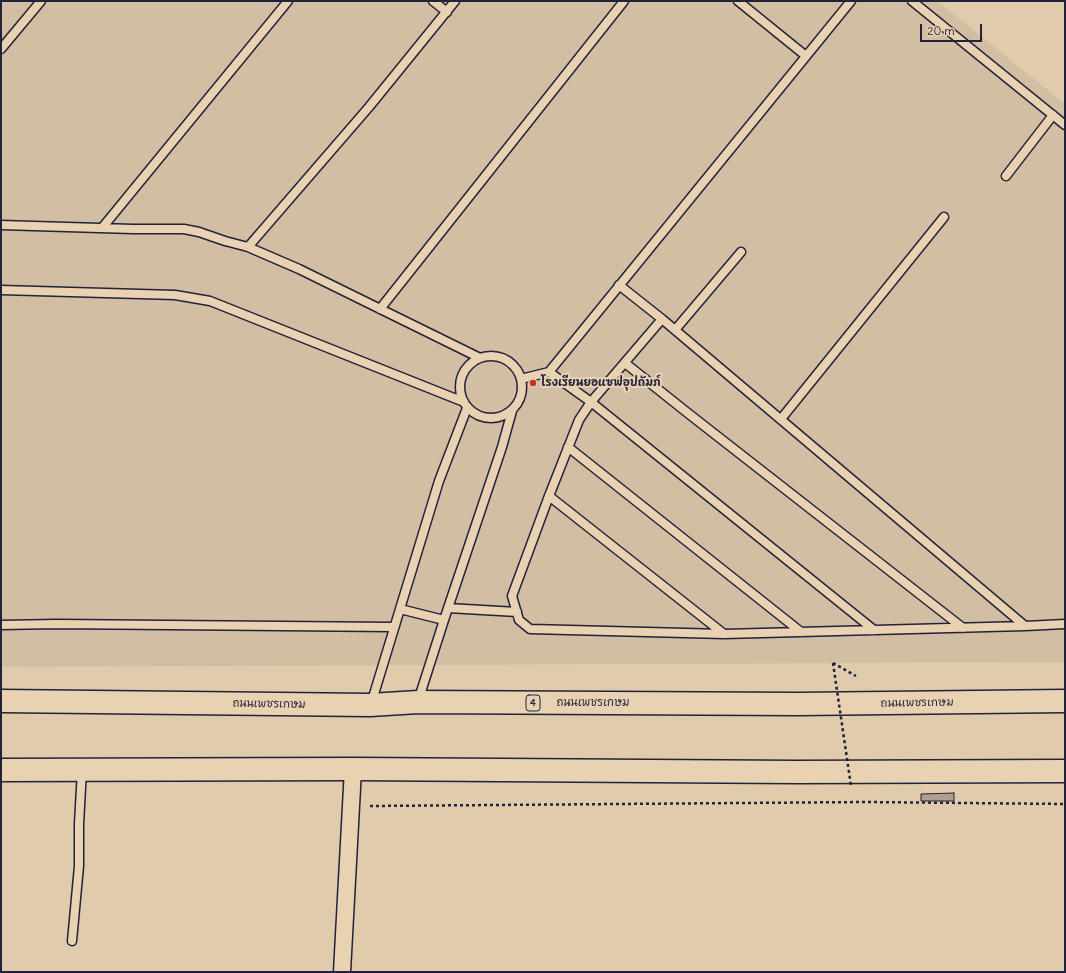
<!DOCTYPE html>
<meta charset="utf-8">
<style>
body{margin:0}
#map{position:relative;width:1066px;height:973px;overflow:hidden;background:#e0cbac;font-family:Delius,sans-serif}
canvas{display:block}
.frame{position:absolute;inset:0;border:2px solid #22223b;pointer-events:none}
.scale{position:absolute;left:920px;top:24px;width:62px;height:18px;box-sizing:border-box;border:2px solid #22223b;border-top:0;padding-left:5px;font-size:12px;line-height:14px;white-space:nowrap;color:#22223b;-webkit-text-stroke:3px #e8d2b1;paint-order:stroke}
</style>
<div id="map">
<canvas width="1066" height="973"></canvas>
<div class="frame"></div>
<div class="scale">20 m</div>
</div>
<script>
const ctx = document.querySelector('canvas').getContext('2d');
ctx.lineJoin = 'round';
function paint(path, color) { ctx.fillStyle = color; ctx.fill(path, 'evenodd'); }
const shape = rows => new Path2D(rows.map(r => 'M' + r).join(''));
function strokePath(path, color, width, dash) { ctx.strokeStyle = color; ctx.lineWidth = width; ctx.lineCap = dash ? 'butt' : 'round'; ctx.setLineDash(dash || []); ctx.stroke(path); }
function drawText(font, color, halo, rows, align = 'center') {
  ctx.font = font + ' Delius,"Playpen Sans Thai",sans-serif'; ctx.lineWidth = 4; ctx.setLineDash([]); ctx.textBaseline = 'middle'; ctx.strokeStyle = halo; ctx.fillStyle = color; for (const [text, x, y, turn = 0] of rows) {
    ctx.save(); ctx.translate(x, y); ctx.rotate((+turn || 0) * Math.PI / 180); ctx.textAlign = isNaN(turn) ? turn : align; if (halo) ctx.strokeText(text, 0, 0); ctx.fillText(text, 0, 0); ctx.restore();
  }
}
const built = shape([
 [1,1,937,1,1065,104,1065,662,1,667]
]);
const building = shape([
 [954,793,954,801,921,801,921,794,954,793]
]);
const path = shape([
 [833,663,856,676],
 [370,806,866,802,1065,804]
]);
const lane = shape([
 [433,1,447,12],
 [738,1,806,56],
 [912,1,1065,125],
 [1,49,41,1],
 [1006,176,1053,115],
 [1,225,133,229,184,229,199,232,225,241,248,247,299,269,480,358],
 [102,228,288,1],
 [248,247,369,107,455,1],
 [619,285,662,319],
 [1,290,175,295,210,301,464,402],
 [380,309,624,1],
 [675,330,741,252],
 '460 387a31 31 0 1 1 62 0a31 31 0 1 1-62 0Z',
 [625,363,689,414,963,628],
 [549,372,591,402,874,630],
 [521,379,549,372,851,1],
 [781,419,944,217],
 [568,447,801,632],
 [549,496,724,634],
 [448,608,517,612],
 [400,609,444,620],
 [1,625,56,624,394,627],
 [1025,626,724,634,530,629,519,620,512,596,549,496,579,420,591,402,662,319,1025,626,1065,624],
 [418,701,444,620,502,447,512,411],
 [371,704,439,481,467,408],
 [72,941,79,866,79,824,82,770]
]);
const street = shape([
 [342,972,353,769]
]);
const primary = shape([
 [1,701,370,705,418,702,798,704,1065,701],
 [1,770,353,769,797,772,1065,771]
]);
const pathBridge = shape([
 [833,663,851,786]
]);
const markers = [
 [533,383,4,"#c8321e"]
];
const shields = [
 [533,703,14]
];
const shieldNames = [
 ["4",533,703]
];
const poiNames = [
 ["โรงเรียนยอแซฟอุปถัมภ์",541,383]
];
const streetNames = [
 ["ถนนเพชรเกษม",593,703],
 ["ถนนเพชรเกษม",917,703,-1],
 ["ถนนเพชรเกษม",269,704,1]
];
paint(built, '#d1bea3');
paint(building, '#ae9f8e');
strokePath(building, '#22223b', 1);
strokePath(lane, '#22223b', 11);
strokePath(street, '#22223b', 19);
strokePath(primary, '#22223b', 25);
strokePath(path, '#22223b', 2.5, [3, 3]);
strokePath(lane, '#e8d2b1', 8);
strokePath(street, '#e8d2b1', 16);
strokePath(primary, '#e8d2b1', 22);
strokePath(pathBridge, '#22223b', 2.5, [3, 3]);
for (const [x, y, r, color] of markers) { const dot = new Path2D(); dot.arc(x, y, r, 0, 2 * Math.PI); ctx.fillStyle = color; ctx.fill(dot); strokePath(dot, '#e8d2b1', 1.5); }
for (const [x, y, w] of shields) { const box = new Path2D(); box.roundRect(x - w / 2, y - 8, w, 16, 3); ctx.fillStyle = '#e8d2b1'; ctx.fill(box); strokePath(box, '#22223b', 1); }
drawText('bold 10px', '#22223b', null, shieldNames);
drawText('bold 11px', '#22223b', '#e8d2b1', poiNames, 'left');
drawText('11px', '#22223b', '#e8d2b1', streetNames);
</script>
